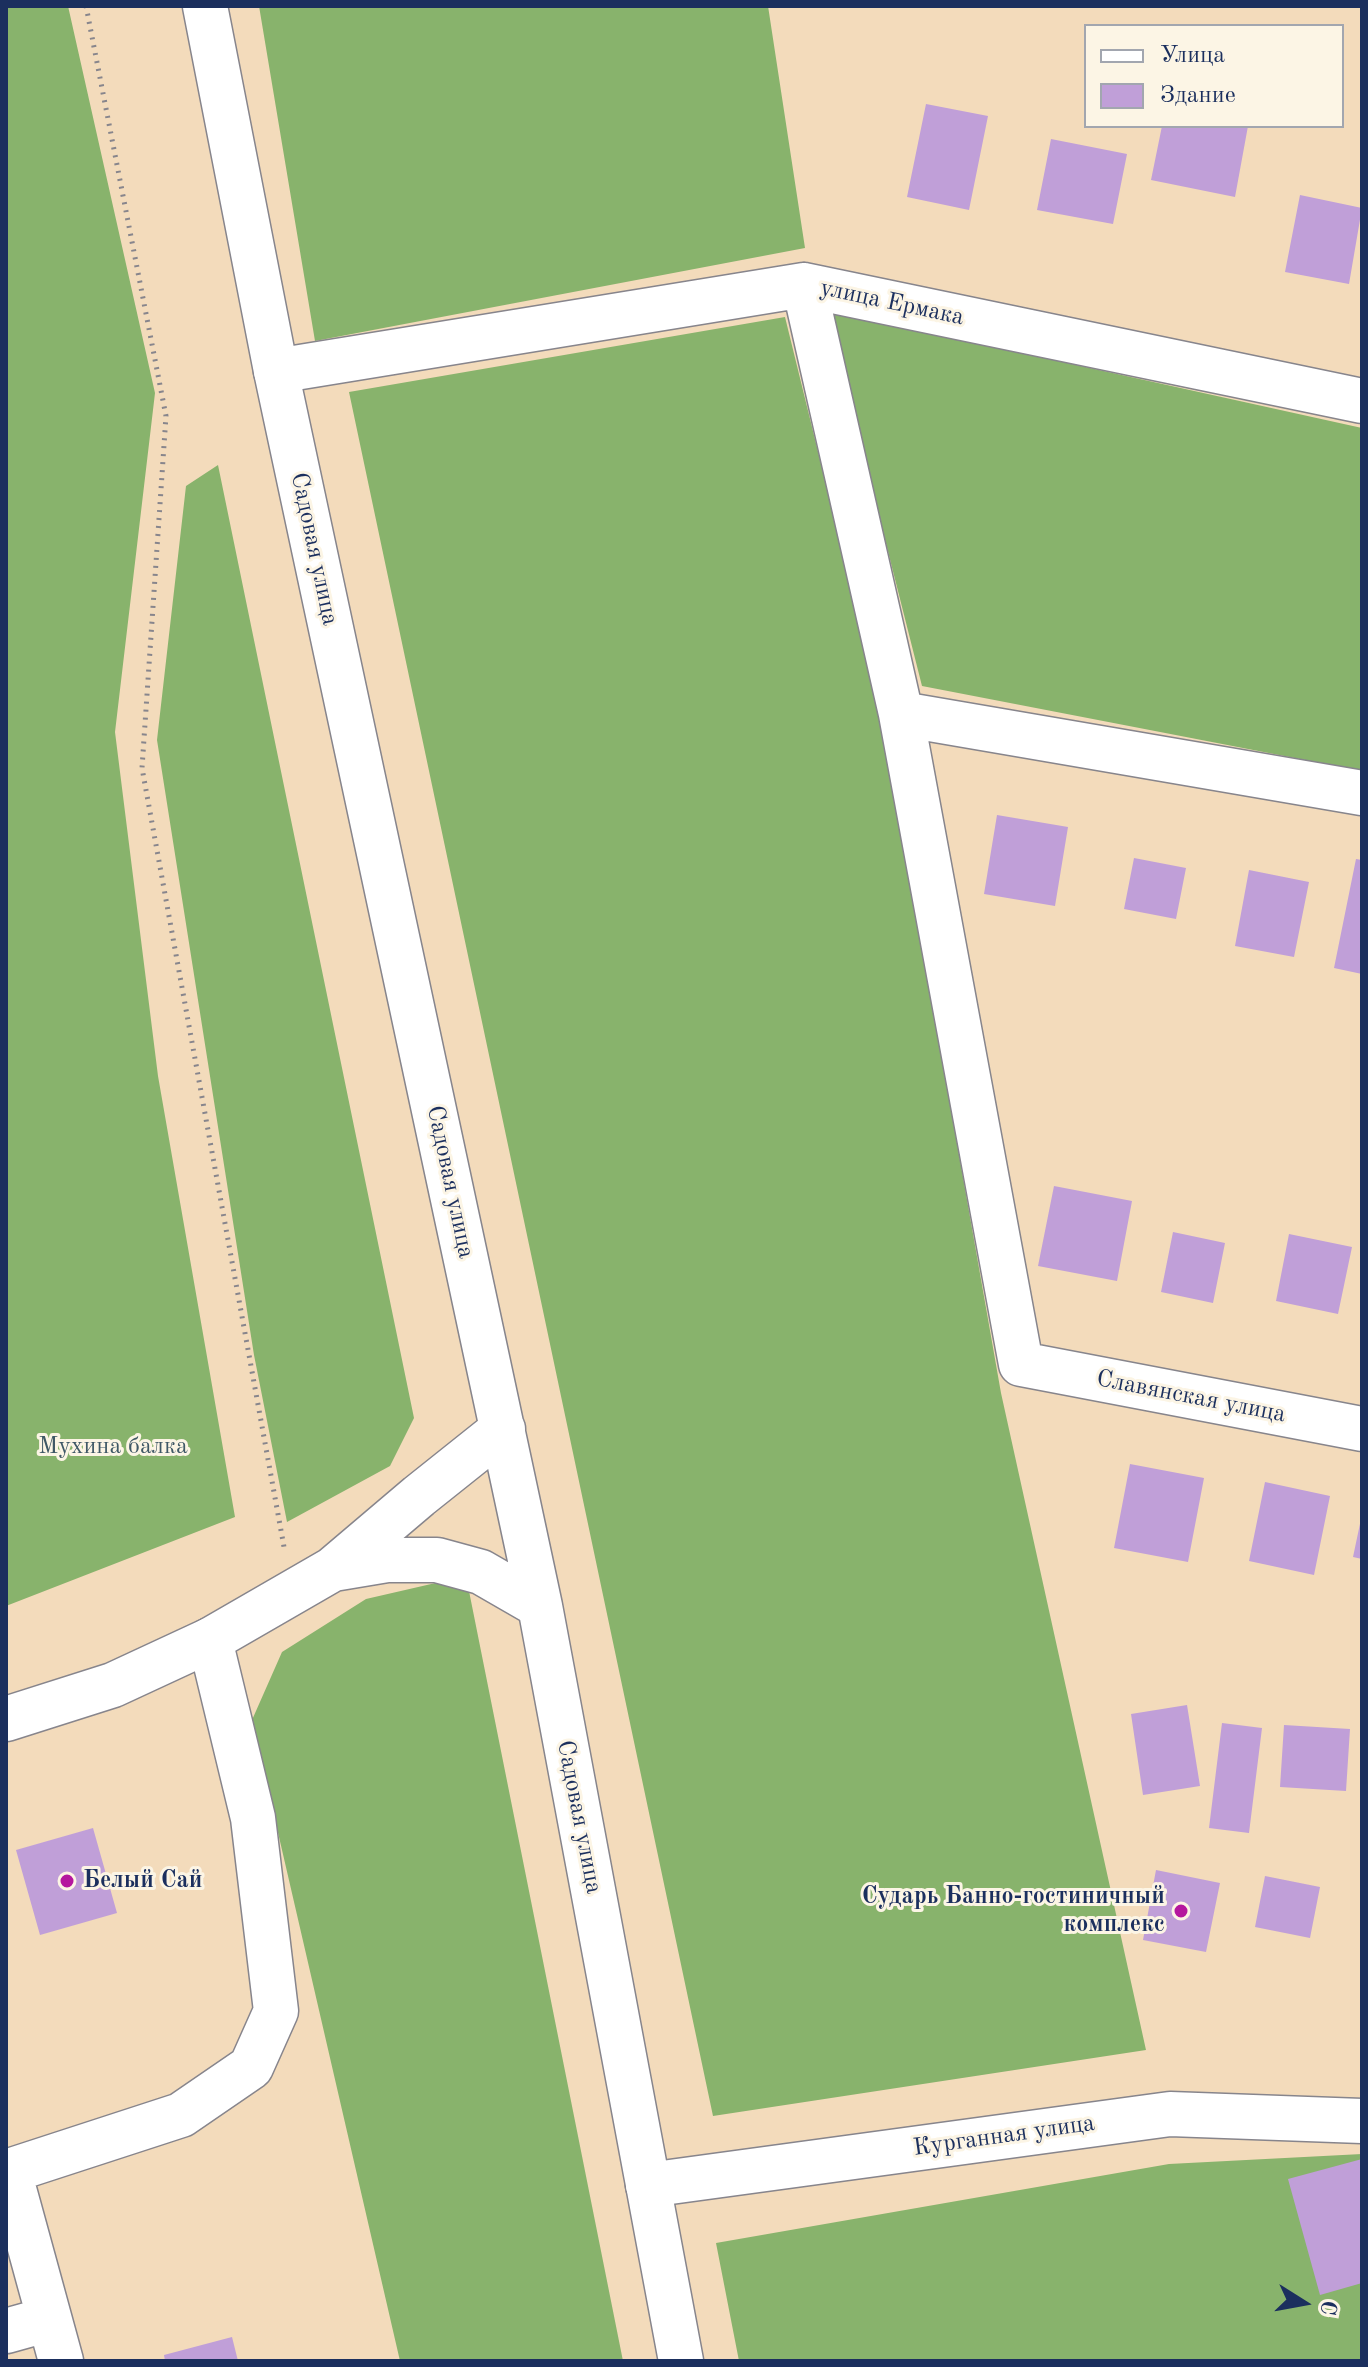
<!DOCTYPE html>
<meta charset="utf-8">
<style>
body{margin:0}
#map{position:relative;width:1368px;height:2367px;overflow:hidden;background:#f3dbbb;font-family:"Old Standard TT",serif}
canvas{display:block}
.frame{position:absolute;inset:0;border:8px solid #1b2f5e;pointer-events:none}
.legend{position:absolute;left:1084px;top:24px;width:260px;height:104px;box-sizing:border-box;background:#fcf5e5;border:2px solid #a2a6af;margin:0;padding:10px 14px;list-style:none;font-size:24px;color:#1b2f5e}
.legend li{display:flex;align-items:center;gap:16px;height:40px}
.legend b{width:40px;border:2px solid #a2a6af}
.north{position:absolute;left:1264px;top:2263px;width:80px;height:80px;-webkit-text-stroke:6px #fcf5e5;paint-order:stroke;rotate:101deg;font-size:22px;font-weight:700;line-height:32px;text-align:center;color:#1b2f5e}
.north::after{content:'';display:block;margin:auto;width:28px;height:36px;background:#1b2f5e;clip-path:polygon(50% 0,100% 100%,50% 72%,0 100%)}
</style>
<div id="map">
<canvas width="1368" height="2367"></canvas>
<div class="frame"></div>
<ul class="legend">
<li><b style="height:10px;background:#fff"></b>Улица</li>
<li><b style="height:22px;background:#c09fd8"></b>Здание</li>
</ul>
<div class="north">С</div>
</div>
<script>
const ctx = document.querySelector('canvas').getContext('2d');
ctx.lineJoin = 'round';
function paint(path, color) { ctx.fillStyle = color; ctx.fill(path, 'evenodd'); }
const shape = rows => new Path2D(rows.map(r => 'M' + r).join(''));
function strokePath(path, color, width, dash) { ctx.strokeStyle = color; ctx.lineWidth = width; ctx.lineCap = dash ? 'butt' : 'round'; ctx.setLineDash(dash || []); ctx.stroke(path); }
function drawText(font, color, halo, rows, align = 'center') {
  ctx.font = font + ' "Old Standard TT",serif'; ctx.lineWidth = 6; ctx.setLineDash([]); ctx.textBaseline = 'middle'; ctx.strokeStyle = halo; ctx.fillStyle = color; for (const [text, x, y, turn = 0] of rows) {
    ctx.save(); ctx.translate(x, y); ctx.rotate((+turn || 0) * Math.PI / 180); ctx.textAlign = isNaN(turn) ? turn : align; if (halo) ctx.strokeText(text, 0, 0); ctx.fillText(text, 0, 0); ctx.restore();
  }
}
const forest = shape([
 [6,6,68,6,155,393,115,732,158,1076,235,1517,6,1606],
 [259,6,768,6,805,248,315,341],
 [827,310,1362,428,1362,771,922,686],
 [785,317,879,700,1001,1393,1146,2050,713,2116,349,392],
 [218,465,414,1418,390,1466,287,1522,254,1355,157,740,186,486],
 [466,1576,623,2361,400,2361,252,1720,282,1652,366,1599],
 [1362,2154,1362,2361,739,2361,716,2243,1169,2164]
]);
const building = shape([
 [926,104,988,116,969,210,907,197],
 [1162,126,1248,126,1235,197,1151,180],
 [1051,139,1127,154,1113,224,1037,210],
 [1300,195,1362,208,1349,284,1285,272],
 [997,815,1068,827,1055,906,984,894],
 [1134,858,1186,868,1176,919,1124,909],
 [1356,859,1362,860,1362,974,1334,968],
 [1249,870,1309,882,1294,957,1235,946],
 [1054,1186,1132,1201,1117,1281,1038,1266],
 [1173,1232,1225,1243,1213,1303,1161,1292],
 [1289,1234,1352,1247,1338,1314,1276,1301],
 [1130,1464,1204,1478,1188,1562,1114,1548],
 [1265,1482,1330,1496,1314,1575,1249,1561],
 [1361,1519,1362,1519,1362,1559,1353,1557],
 [1187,1705,1200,1786,1143,1795,1131,1714],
 [1222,1723,1262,1728,1249,1833,1209,1828],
 [1284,1725,1350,1729,1346,1791,1280,1787],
 [93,1828,117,1913,40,1935,16,1850],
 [1156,1870,1220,1883,1206,1952,1143,1940],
 [1265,1876,1320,1887,1310,1938,1255,1927],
 [1362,2159,1362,2283,1320,2295,1288,2179],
 [232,2337,238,2361,165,2361,164,2355]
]);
const path = shape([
 [86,6,166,416,142,768,284,1547]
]);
const minor = shape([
 [804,285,901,714,1021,1364,1362,1429],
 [276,371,804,285,1362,401],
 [901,714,1362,793],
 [648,2185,1170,2114,1362,2121],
 [6,2331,49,2319],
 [61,2361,9,2171,181,2115,251,2067,276,2011,253,1818,210,1640]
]);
const major = shape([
 [205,6,276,371,540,1606,681,2361],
 [333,1569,387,1560,437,1560,481,1572,540,1606],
 [6,1719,113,1685,210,1640,333,1569,419,1496,503,1429]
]);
const markers = [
 [67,1881,8,"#b5179e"],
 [1181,1911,8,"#b5179e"]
];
const streetNames = [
 ["улица Ермака",892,303,12],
 ["Садовая улица",314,549,78],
 ["Садовая улица",450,1182,78],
 ["Славянская улица",1191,1397,11],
 ["Садовая улица",579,1817,79],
 ["Курганная улица",1004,2136,-8]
];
const parkNames = [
 ["Мухина балка",113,1447]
];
const poiNames = [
 ["Белый Сай",83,1881],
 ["Сударь Банно-гостиничный",1165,1897,"right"],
 ["комплекс",1165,1925,"right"]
];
paint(forest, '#88b36c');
paint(building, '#c09fd8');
strokePath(minor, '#87858c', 47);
strokePath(major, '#87858c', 47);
strokePath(path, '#87858c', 5, [2, 6]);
strokePath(minor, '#fff', 44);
strokePath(major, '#fff', 44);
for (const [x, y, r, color] of markers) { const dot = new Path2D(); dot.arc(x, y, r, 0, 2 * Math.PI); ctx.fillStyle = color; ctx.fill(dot); strokePath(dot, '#fcf5e5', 3); }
drawText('24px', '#1b2f5e', '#fcf5e5', streetNames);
drawText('24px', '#3f5866', '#fcf5e5', parkNames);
drawText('bold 24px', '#1b2f5e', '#fcf5e5', poiNames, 'left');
</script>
